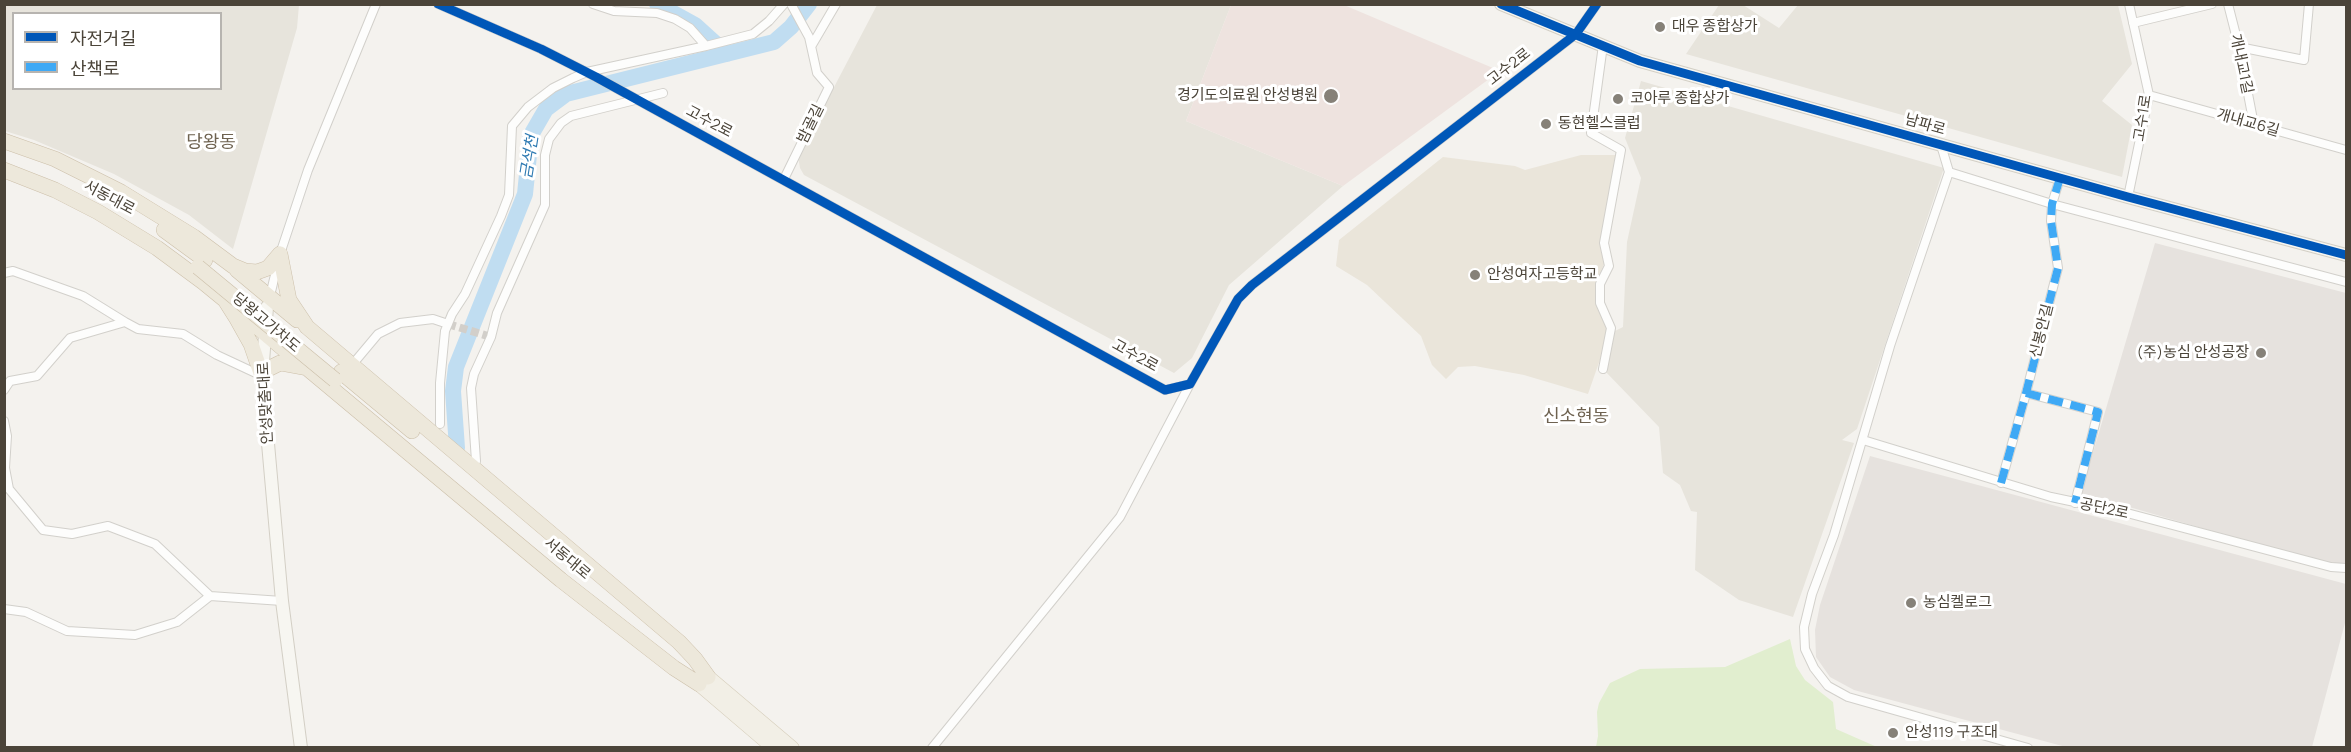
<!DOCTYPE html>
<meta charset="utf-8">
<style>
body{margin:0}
#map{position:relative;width:2351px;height:752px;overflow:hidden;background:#f4f2ee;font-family:Manrope,"Noto Sans KR",sans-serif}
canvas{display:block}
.frame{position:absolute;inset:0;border:6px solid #4b4439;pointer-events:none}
.legend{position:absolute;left:12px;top:12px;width:210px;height:78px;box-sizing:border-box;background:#fff;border:2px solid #b7b4b0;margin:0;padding:8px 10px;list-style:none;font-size:18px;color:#4b4439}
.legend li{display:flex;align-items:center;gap:12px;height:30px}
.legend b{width:30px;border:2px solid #b7b4b0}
</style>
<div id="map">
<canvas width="2351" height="752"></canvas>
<div class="frame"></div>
<ul class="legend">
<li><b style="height:8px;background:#0057b8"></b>자전거길</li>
<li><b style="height:8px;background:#3fa9f5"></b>산책로</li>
</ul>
</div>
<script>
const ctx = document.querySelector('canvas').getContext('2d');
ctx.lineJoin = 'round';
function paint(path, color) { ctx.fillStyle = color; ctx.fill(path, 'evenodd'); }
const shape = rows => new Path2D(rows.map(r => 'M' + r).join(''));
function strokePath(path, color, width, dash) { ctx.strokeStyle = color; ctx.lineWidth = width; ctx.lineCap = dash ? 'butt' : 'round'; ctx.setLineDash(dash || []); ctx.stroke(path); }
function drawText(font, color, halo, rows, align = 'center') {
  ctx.font = font + ' Manrope,"Noto Sans KR",sans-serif'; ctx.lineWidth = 6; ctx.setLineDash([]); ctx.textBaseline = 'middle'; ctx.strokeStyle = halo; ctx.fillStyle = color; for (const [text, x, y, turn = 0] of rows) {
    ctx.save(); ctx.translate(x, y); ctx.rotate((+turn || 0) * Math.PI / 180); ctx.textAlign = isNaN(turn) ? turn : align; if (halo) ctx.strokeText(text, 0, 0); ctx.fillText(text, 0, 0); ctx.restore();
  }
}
const residential = shape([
 [5,4,299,5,297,28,233,249,189,215,114,174,34,140,5,131],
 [14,14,220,14,220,88,14,88],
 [877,5,1231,5,1186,121,1343,186,1229,285,1192,358,1174,373,804,175,800,168,798,156],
 [1719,5,1743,5,1779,28,1798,5,2118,5,2132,64,2102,101,2132,125,2122,177,1686,54],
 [1641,81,1944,168,1857,429,1842,440,1854,443,1793,617,1739,600,1695,570,1697,512,1691,511,1680,485,1663,473,1659,427,1603,369,1613,332,1623,327,1627,242,1641,178,1625,138]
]);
const industrial = shape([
 [2155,243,2346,293,2346,566,2336,567,2081,493],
 [1870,456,2346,584,2346,619,2312,747,2066,747,1854,690,1830,677,1816,657,1815,630,1820,605]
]);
const education = shape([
 [1581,155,1618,155,1606,260,1595,284,1596,304,1611,328,1588,394,1524,375,1475,366,1458,367,1446,379,1432,365,1421,336,1367,285,1336,266,1339,240,1443,157,1515,166,1525,170]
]);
const medical = shape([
 [1231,5,1344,5,1500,71,1343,186,1186,121]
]);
const green = shape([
 [1790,639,1796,666,1805,680,1833,702,1836,729,1877,747,1596,747,1598,736,1597,712,1599,703,1610,683,1640,669,1725,667]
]);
const river = shape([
 [657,4,695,25,727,54],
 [457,448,453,391,456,367,525,194,531,135,546,109,566,94,774,42,791,27,809,4]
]);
const streetTunnel = shape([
 [448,324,491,337]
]);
const street = shape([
 [438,4,541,49,596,77,1165,390,1190,384,1238,299,1252,285,1576,34,1597,4],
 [593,4,614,11,657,13,675,19,690,28,706,46,753,34,769,21,784,4],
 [2228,4,2239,47,2254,125],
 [2133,23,2212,4],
 [812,45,836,4],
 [1603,45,1591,133,1621,150,1604,243,1609,266,1600,284,1600,303,1611,328,1603,369],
 [2239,47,2304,60,2309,4],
 [2149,95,2346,150],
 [1941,145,1949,172],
 [1949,172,1890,346,1834,535,1812,594,1804,627,1805,649,1814,668,1828,686,1848,697,2028,748],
 [1949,172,2052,204,2346,282],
 [784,179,829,87,817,73,809,37,791,4],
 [2128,197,2149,95,2129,4],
 [4,273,13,271,83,296,125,322],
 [269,300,280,254,308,170,376,4],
 [352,365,378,334,400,323,433,319,448,324],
 [4,390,10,381,37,376,70,338,125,322,138,329,183,334,217,355,262,376],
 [2026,393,2098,412,2075,503],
 [4,421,7,436,5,468,9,489,43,530,72,534,108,526,155,544,210,596],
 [440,424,440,383,445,331,452,314,465,294,501,216,509,195,512,126,528,107,553,88,573,78,587,72,706,46],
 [1863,440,2051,497,2127,513,2331,567,2346,568],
 [476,461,471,388,474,374,491,337,497,313,545,205,545,155,549,139,561,123,571,116,663,93],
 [2001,483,2025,397,2058,268,2051,221,2052,204,2060,178],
 [4,609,26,612,67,631,135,635,177,622,210,596,282,601],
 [932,748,1120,517,1190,384]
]);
const secondary = shape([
 [1501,4,1640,61,2128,197,2346,255],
 [267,307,262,376,282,601,301,748]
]);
const primary = shape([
 [708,677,792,748],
 [699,684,774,748]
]);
const highway = shape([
 [4,141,55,159,121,192,194,237,233,266,245,271,257,272,268,268,280,254],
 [4,170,55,190,98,212,157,248,203,282,225,300,237,319,251,344,262,376],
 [164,230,205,260],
 [280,254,289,300,307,327,679,642,695,659,708,677],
 [237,270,297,320],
 [236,309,305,367],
 [341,372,412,431],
 [262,376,266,370,280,363,307,368,561,580,674,668,699,684]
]);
const highwayBridge = shape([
 [198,267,335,380]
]);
const quiet = shape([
 [2026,393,2098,412,2075,503],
 [2001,483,2025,397,2058,268,2051,221,2052,204,2060,178]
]);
const cycleway = shape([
 [438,4,541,49,596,77,1165,390,1190,384,1238,299,1252,285,1576,34,1597,4],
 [1501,4,1640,61,2128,197,2346,255]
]);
const markers = [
 [1660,27,6,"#868178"],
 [1331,96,8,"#868178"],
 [1618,99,6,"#868178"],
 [1546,124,6,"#868178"],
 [1475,275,6,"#868178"],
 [2261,353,6,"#868178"],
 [1911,603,6,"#868178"],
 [1893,733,6,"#868178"]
];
const poiNames = [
 ["대우 종합상가",1672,27],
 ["경기도의료원 안성병원",1318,96,"right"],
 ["코아루 종합상가",1630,99],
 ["동현헬스클럽",1558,124],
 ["안성여자고등학교",1487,275],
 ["(주)농심 안성공장",2249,353,"right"],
 ["농심켈로그",1923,603],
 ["안성119 구조대",1905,733]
];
const streetNames = [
 ["개내교1길",2241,64,78],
 ["고수2로",1509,67,-38],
 ["고수1로",2143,118,-81],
 ["고수2로",709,122,28],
 ["개내교6길",2248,123,16],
 ["밤골길",811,124,-64],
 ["남파로",1925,125,16],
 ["서동대로",109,198,28],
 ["당왕고가차도",266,323,40],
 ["신봉안길",2042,331,-76],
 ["고수2로",1135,356,29],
 ["안성맞춤대로",266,403,-93],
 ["공단2로",2104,509,12],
 ["서동대로",567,559,40]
];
const waterNames = [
 ["금석천",530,157,-81]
];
const quarterNames = [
 ["당왕동",211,143],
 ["신소현동",1576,417]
];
paint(residential, '#e7e4dc');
paint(industrial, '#e6e2de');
paint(education, '#eae5da');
paint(medical, '#eee3df');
paint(green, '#e1eecf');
strokePath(river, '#c0ddf1', 16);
strokePath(streetTunnel, '#d2cfca', 8, [8, 4]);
strokePath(street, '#d2d0cb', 10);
strokePath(secondary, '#d3cfc5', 14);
strokePath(primary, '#d6cebb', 15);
strokePath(highway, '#ccbfa9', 16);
strokePath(street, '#fdfdfc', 8);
strokePath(secondary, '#f7f6f1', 12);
strokePath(primary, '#f2efe6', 14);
strokePath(highway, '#ede8db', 15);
strokePath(highwayBridge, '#ccbfa9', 16, []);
strokePath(highwayBridge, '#ede8db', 15);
strokePath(quiet, '#3fa9f5', 8, [15, 8]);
strokePath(cycleway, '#0057b8', 9);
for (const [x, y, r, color] of markers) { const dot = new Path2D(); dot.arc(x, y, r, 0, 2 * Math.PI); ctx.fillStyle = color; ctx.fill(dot); strokePath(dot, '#fff', 2); }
drawText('15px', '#4b4439', '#fff', poiNames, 'left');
drawText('15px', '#4b4439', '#fff', streetNames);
drawText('italic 16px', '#2e7ab2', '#fff', waterNames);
drawText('18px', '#6e6250', '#fff', quarterNames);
</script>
